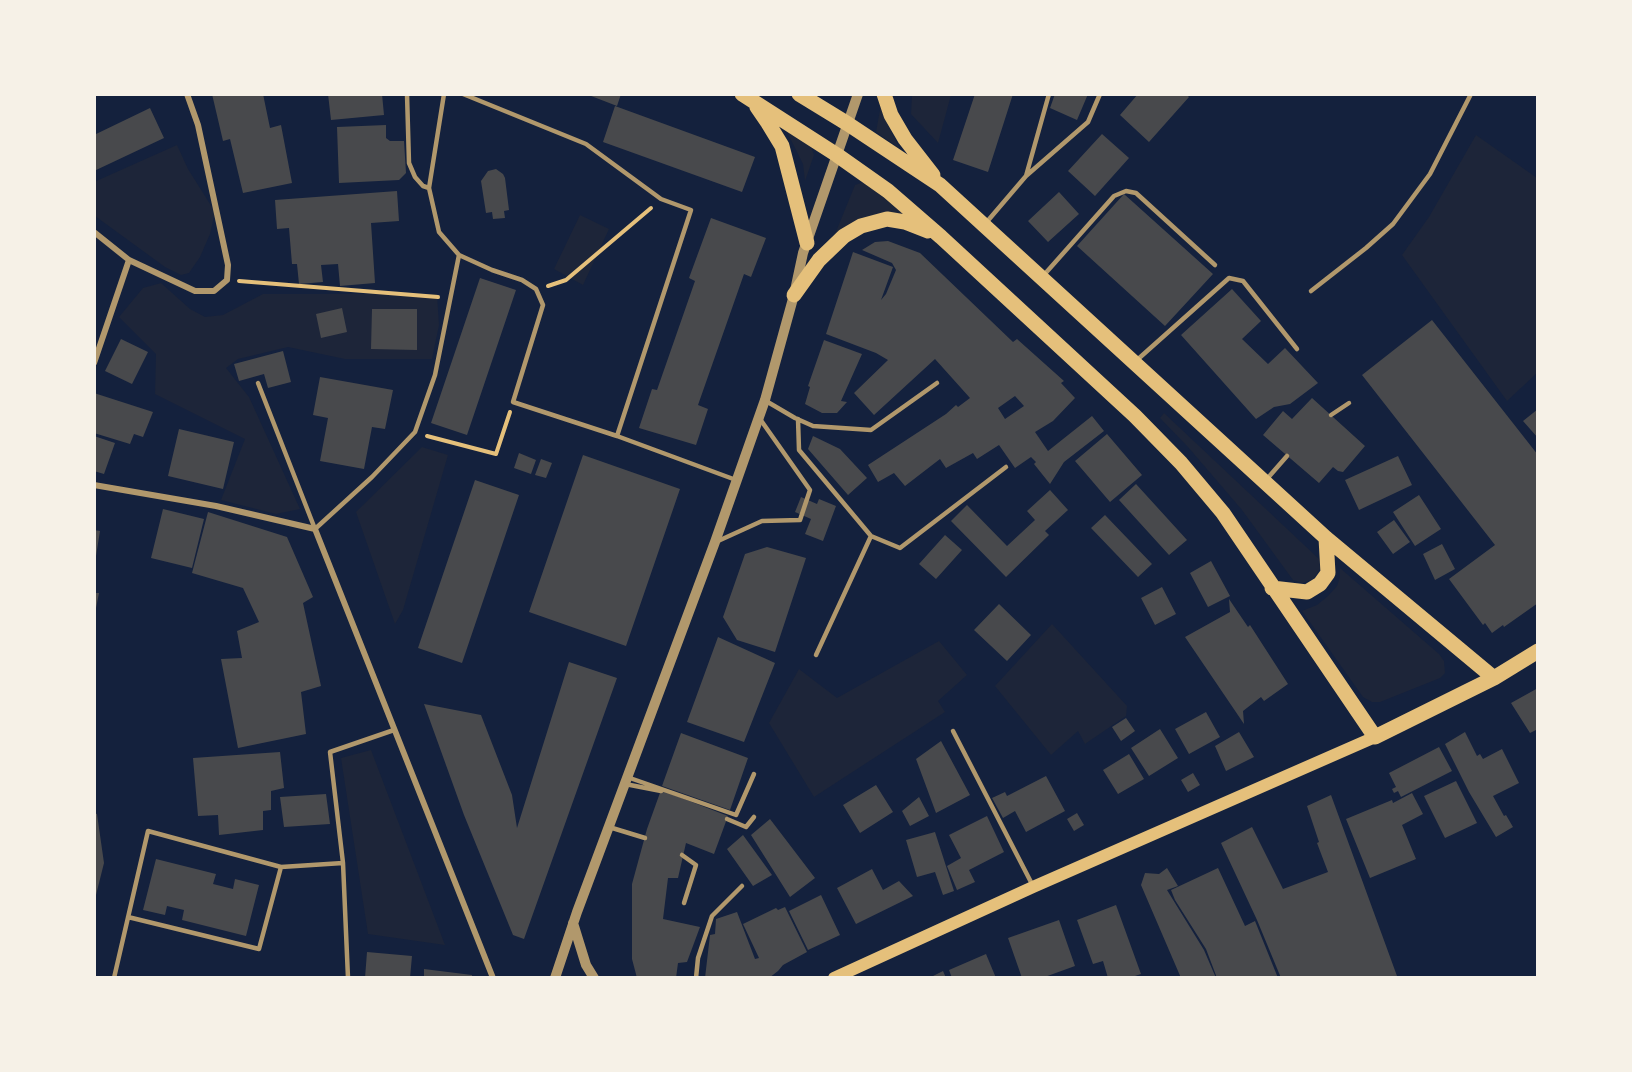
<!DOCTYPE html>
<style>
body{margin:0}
#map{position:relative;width:1632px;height:1072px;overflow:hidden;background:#14213d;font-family:Quicksand,sans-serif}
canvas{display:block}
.frame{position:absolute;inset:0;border:96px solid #f6f1e7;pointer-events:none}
</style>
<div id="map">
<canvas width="1632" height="1072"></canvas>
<div class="frame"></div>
</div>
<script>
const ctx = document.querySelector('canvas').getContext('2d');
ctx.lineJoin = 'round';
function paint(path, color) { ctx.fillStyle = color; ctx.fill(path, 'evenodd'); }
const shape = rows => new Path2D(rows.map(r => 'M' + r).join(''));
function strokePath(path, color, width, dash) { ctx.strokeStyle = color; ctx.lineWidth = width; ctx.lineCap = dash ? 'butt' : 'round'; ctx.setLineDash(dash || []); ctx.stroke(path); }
const green = shape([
 [912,95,951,95,938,143,911,114],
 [882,99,887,123,900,149,876,132],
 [787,132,810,144,814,155,805,181,803,164],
 [1476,135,1537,178,1537,373,1507,401,1402,255,1429,217],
 [177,145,188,169,215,212,210,234,200,257,189,273,181,275,165,267,95,216,94,182],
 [864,182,909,215,833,239,855,185],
 [580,215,609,229,583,285,554,269],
 [161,283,190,309,205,317,223,315,263,294,437,294,439,325,432,359,345,359,288,347,238,359,226,368,249,397,300,509,276,514,221,500,245,439,155,394,156,354,119,317,143,288],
 [1164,413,1319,559,1320,569,1313,579,1303,583,1293,580,1242,510,1188,447,1160,418],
 [422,447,448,455,403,610,395,624,356,512],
 [1340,568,1439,654,1444,661,1445,673,1440,678,1380,702,1372,702,1363,697,1302,611,1317,605,1328,596,1337,586,1340,577],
 [1052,624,1127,706,1126,716,1085,744,1078,731,1051,755,995,686],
 [939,641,967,675,938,701,945,712,814,797,769,723,799,669,837,698],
 [371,750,445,945,368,934,341,758]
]);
const building = shape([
 [212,94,263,94,270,128,281,125,292,183,243,193,230,139,223,141],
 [328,94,382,94,384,115,331,120],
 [586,94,621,94,617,106],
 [975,94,1013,94,988,172,953,160],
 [1055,94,1088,94,1077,120,1050,108],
 [1138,94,1186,94,1189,97,1149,142,1120,115],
 [615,106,755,157,742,192,603,142],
 [150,108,164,138,94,171,94,135],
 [386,125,386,138,390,141,404,141,406,173,399,180,339,183,337,127],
 [1102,134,1129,158,1095,196,1068,171],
 [496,169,503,174,505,178,509,210,504,211,505,218,493,219,492,212,486,213,481,181,488,171],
 [397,191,399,221,371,223,375,283,340,286,338,264,321,265,323,282,299,284,297,264,292,264,289,228,277,229,275,200],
 [1059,192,1079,214,1048,242,1028,221],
 [1124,194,1213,274,1165,326,1077,246],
 [711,218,766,238,751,277,744,274,698,405,708,409,696,445,639,428,652,389,657,390,695,281,689,278],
 [888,241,920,253,1013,342,1017,339,1064,381,1061,383,1075,398,1053,421,1035,432,1048,451,1092,416,1104,431,1064,462,1050,484,1034,464,1036,462,1031,457,1015,468,999,445,977,459,973,453,946,468,940,459,905,486,894,473,878,482,868,465,946,414,956,405,958,407,970,398,935,359,874,415,854,393,888,360,876,353,826,334,853,252,893,267,881,300,886,294,896,270,892,263,862,250,875,242],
 [1015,396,1024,406,1005,419,998,408],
 [480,278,516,290,467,435,431,423],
 [1232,289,1261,321,1242,339,1268,364,1285,348,1318,383,1290,404,1274,407,1256,419,1181,335],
 [342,308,347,332,321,338,316,314],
 [372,309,417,309,417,350,371,349],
 [1432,320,1538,455,1538,603,1504,627,1503,625,1492,633,1485,623,1483,625,1449,579,1495,545,1362,375],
 [121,339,148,352,132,384,105,371],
 [824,340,862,354,841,401,847,402,837,413,822,413,805,404,810,387,808,386],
 [283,351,291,382,268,388,264,374,239,381,234,364],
 [320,377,393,390,385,429,372,427,364,469,320,461,328,418,313,415],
 [94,393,153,412,143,437,134,434,130,444,94,433],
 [1312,398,1365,446,1343,472,1338,471,1333,467,1319,483,1263,435,1283,411,1292,419],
 [1538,409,1538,438,1523,421],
 [179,429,234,442,223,489,168,476],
 [1107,434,1142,475,1110,502,1075,461],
 [94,436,115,443,104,474,94,471],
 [813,436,840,449,867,478,848,495,808,449],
 [519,453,536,460,531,474,514,468],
 [583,455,680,489,626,646,529,612],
 [1398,456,1412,485,1359,510,1345,480],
 [541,459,552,463,546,478,535,475],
 [475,480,519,495,462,663,418,648],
 [1136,484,1187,540,1169,555,1119,500],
 [1050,490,1068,510,1045,531,1049,535,1006,577,951,521,967,505,1007,546,1035,520,1027,511],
 [1419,495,1441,529,1415,546,1393,512],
 [801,497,817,504,819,499,836,506,823,541,805,534,811,519,795,512],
 [163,509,204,519,192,568,151,558],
 [208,512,287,537,313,597,303,603,321,686,301,692,306,734,238,748,221,659,242,658,237,631,259,622,243,588,192,573],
 [1105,515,1152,564,1138,577,1091,528],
 [1394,520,1410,542,1393,554,1377,532],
 [94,530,100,531,96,556,94,556],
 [945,535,962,550,936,579,919,564],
 [1442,544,1455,569,1435,580,1423,554],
 [767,547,806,558,775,652,737,640,723,617,745,554],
 [1211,561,1230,596,1208,607,1190,573],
 [1162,587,1176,614,1155,625,1141,598],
 [94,593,99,593,96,608,94,608],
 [1229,599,1248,627,1250,625,1288,684,1264,701,1261,697,1243,711,1244,724,1185,637,1230,612],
 [999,604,1031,635,1007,661,974,630],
 [718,637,775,663,744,742,687,722],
 [569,662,617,678,524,939,513,935,464,815,424,704,481,715,512,795,517,828],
 [1538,688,1538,729,1530,733,1511,703],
 [1206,712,1220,737,1189,754,1175,729],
 [1126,718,1135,731,1121,741,1112,727],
 [1160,729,1178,758,1149,776,1131,748],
 [1239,732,1254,757,1226,771,1215,746],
 [1465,732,1477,756,1480,754,1483,759,1502,749,1519,783,1493,796,1504,816,1506,815,1513,827,1496,837,1469,792,1445,744],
 [681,733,748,758,730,810,662,786],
 [941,741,970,795,936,813,916,759],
 [1439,747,1452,771,1401,797,1398,791,1394,793,1392,789,1396,787,1389,773],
 [280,752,284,788,271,791,271,810,263,811,263,830,219,835,218,815,198,816,193,758],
 [1129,754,1144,779,1118,794,1103,770],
 [1193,773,1200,785,1188,792,1181,780],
 [1046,776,1065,811,1026,832,1015,811,1003,818,992,798,1005,792,1007,796],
 [1456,781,1477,823,1445,838,1424,796],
 [876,785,893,812,860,833,843,805],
 [661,790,728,816,714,854,686,843,678,878,668,878,663,919,700,927,687,962,678,963,676,978,637,978,632,959,632,884,647,829],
 [1412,793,1423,814,1402,825,1416,859,1370,878,1346,819,1392,800,1393,803],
 [326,794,330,824,284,827,280,797],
 [1331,795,1397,976,1394,978,1281,978,1257,920,1221,843,1252,827,1283,889,1328,872,1317,843,1319,842,1307,806],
 [919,797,929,816,910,826,902,811],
 [94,813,97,814,104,863,95,899],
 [1077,813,1084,825,1074,831,1067,819],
 [987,816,1004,852,969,870,975,882,957,890,947,866,961,858,949,835],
 [770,819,815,878,790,897,751,835],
 [935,832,954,891,943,895,935,872,917,877,906,840],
 [743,835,772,875,753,886,727,849],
 [156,859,216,874,213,884,233,889,235,879,259,885,246,936,182,920,184,910,167,906,165,915,143,910],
 [1167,868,1178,886,1167,890,1204,950,1216,978,1181,978,1141,885,1145,873,1159,874],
 [1218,868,1245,926,1255,921,1278,978,1217,978,1206,949,1175,900,1171,890],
 [872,869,883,890,899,881,913,896,856,924,837,888],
 [821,895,840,935,808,950,789,911],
 [1116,905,1141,974,1129,978,1108,978,1103,961,1093,964,1077,920],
 [785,907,807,952,783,965,778,971,769,978,705,978,710,935,715,934,716,919,737,912,755,959,759,958,743,924,776,908,778,910],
 [1059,920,1075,966,1042,978,1022,978,1008,938],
 [367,952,412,956,410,978,365,978],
 [986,954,996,978,952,978,949,970],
 [424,969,472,975,472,978,424,978],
 [943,971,946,978,929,978]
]);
const path = shape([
 [239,281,438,297],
 [548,286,566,280,651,208],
 [427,436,496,454,510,412]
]);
const service = shape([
 [407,94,409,163,415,177,423,186,429,188],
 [444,94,429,188,439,232,459,255,492,270,522,280,536,289,543,305,513,402,617,436,736,480],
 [463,94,586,144,661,199,691,210,617,436],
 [1026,176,1049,94],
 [985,224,1026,176,1088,122,1100,94],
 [1043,276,1114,196,1126,191,1136,193,1215,265],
 [1311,291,1366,248,1393,224,1430,174,1471,94],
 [1137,360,1229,278,1243,281,1297,349],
 [258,383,315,529,372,477,415,432,435,375,459,255],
 [766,401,795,418,813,426,871,430,937,383],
 [1331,415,1349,403],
 [798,419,799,450,871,536],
 [1266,480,1287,456],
 [718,541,762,521,800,520,810,490,760,419],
 [816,655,871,536,900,548,1006,467],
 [953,731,1033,886],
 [627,777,736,815,754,774],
 [625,784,661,791],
 [727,819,746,827,754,817],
 [609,827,645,838],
 [682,855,696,865,684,903],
 [343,863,330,752,394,730],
 [128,917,259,949,281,867],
 [114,978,148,831,281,867,343,863,348,978],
 [696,978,698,958,712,916,742,886]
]);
const minor = shape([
 [94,232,129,260,195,291,214,291,227,280,228,265,198,125,187,94],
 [94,363,129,260],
 [94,485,216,506,315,529,493,978]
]);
const tertiary = shape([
 [573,923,586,965,594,978],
 [555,978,577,912,715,542,765,400,794,295,803,253,858,94]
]);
const secondary = shape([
 [834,978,1033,887,1375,737]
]);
const primary = shape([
 [742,94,837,155,888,191,941,237,1135,416,1181,463,1223,513,1375,737,1494,678,1538,651],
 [799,94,848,124,940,185,1326,538,1494,678],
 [884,94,891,115,905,139,933,175],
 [757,107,768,123,782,146,807,243],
 [794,295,819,260,844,236,861,226,887,219,905,222,928,231],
 [1272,588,1307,592,1320,584,1328,573,1326,538]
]);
paint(green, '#1d2539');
paint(building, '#48494c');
strokePath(path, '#e5c07b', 4);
strokePath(service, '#b1986c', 4.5);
strokePath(minor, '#b1986c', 6);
strokePath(tertiary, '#b1986c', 10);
strokePath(secondary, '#e5c07b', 12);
strokePath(primary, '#e5c07b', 15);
</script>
